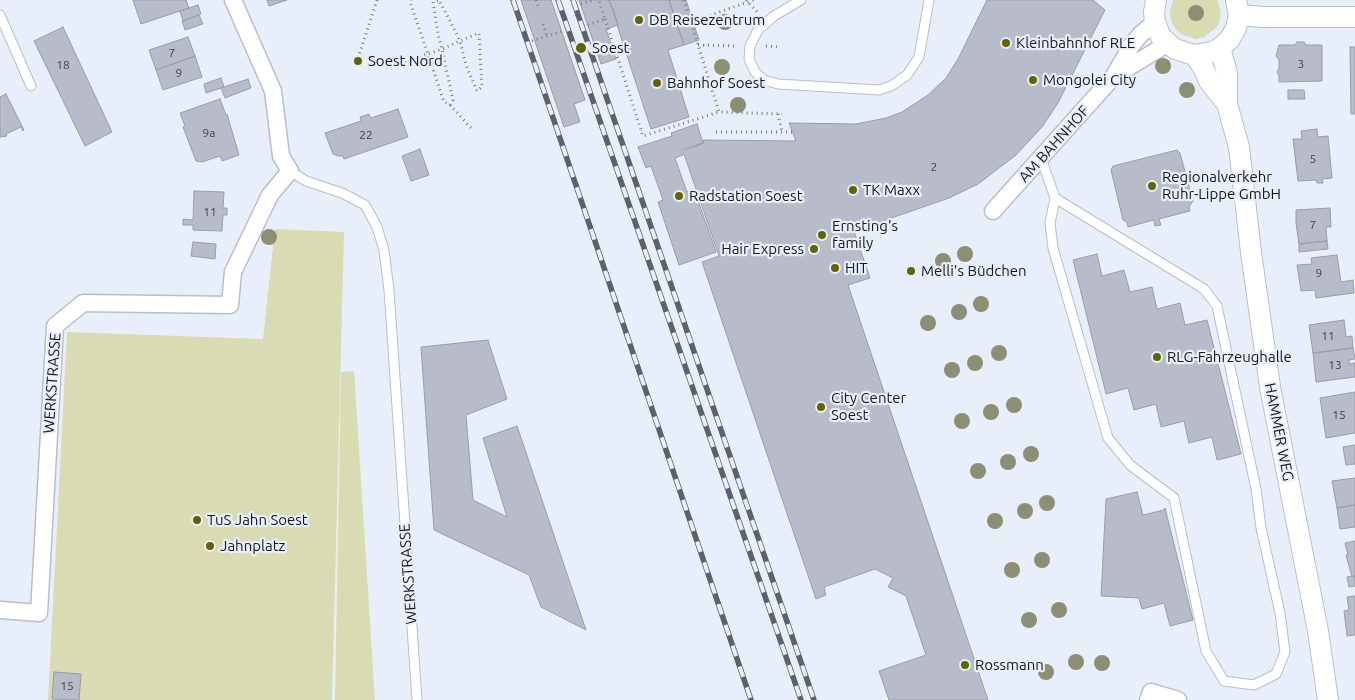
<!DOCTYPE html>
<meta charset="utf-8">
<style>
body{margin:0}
canvas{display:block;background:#e9eefb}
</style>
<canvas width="1355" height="700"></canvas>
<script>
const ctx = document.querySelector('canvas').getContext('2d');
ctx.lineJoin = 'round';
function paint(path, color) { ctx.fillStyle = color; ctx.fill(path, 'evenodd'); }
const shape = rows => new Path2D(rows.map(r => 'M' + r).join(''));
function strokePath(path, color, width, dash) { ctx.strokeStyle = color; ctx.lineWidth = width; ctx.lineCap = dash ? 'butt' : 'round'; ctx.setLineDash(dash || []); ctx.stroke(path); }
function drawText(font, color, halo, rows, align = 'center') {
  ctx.font = font + ' Ubuntu,sans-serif'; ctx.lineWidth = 4.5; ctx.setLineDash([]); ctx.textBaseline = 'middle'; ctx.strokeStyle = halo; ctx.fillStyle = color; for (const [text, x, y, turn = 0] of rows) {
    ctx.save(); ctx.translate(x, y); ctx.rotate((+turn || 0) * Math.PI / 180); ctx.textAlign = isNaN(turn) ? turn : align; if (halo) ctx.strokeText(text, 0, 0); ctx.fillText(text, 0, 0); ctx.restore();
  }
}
const green = shape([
 [1173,0,1217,0,1221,12,1220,20,1217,27,1204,37,1196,39,1180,34,1175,28,1171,21,1170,12],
 [275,229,344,232,332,700,48,700,67,332,263,339],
 [354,371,375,700,335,700,341,372]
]);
const building = shape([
 [133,0,186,0,189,8,141,24,133,0],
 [267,0,287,0,269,6,267,0],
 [521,0,551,0,585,100,574,104,580,122,564,127,521,0],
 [579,0,609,0,618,25,606,29,616,59,601,64,579,0],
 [609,0,669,0,684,45,668,50,689,117,651,129,617,25,618,25,613,8,612,9,609,0],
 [669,0,686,0,699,40,684,45,669,0],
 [987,0,1093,0,1105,10,1058,103,1042,127,1016,155,978,184,949,198,854,231,870,278,848,285,988,700,889,700,879,671,926,655,906,596,888,587,893,578,875,569,824,587,826,595,816,599,702,262,719,256,683,151,704,143,703,140,796,141,789,123,856,124,886,118,902,112,928,95,946,78,958,59,987,0],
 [198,5,201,14,183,21,180,11,198,5],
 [199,15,203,24,185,30,182,21,199,15],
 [63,27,112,132,85,146,34,41,63,27],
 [188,37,195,56,156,70,149,50,188,37],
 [1297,42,1304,42,1306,45,1322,45,1322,81,1279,82,1279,76,1277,72,1279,68,1279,60,1276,56,1279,45,1295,45,1297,42],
 [1350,47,1355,47,1355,114,1351,114,1350,47],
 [195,56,202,77,163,90,156,70,195,56],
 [221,78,224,87,206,93,204,84,221,78],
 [248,79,251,88,225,98,221,88,248,79],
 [1288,90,1304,90,1305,99,1288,99,1288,90],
 [6,94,24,130,23,131,21,127,6,134,7,136,0,137,0,97,6,94],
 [220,99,226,115,227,114,239,155,222,161,220,156,202,162,196,161,183,127,185,126,180,113,220,99],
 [398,109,408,137,344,159,343,156,338,156,333,154,325,133,361,121,360,117,369,114,371,118,398,109],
 [697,124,703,143,681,150,683,155,675,158,687,192,694,189,716,252,679,265,658,202,663,200,651,166,646,168,638,147,672,136,671,133,697,124],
 [1317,129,1318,137,1328,136,1332,178,1322,179,1323,183,1317,183,1316,180,1298,181,1293,139,1302,139,1301,131,1317,129],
 [420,149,429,175,411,181,402,156,420,149],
 [1177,150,1180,153,1193,201,1189,207,1190,211,1159,219,1161,225,1155,226,1154,220,1128,227,1127,222,1123,220,1111,170,1113,166,1177,150],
 [194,191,224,192,223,208,227,208,227,215,223,215,222,231,193,230,193,225,183,225,183,219,193,220,194,191],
 [1330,208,1331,227,1326,227,1327,241,1299,244,1296,223,1296,210,1330,208],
 [1327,241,1328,249,1299,252,1299,244,1327,241],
 [193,242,216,244,215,259,191,256,193,242],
 [1097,254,1102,276,1124,270,1130,292,1152,287,1157,309,1180,303,1185,325,1207,320,1241,454,1217,460,1212,437,1189,443,1184,421,1161,427,1156,404,1134,410,1128,388,1106,394,1073,260,1097,254],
 [1337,255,1341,282,1353,280,1354,293,1316,298,1315,290,1301,291,1297,265,1312,264,1311,258,1337,255],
 [1344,320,1346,337,1352,336,1353,348,1313,353,1309,325,1344,320],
 [488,340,507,399,466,415,473,500,507,517,483,438,517,426,586,630,541,607,529,575,434,530,421,347,488,340],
 [1353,348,1355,359,1349,360,1349,364,1355,363,1355,377,1316,382,1313,353,1353,348],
 [1355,392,1355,433,1326,438,1320,398,1355,392],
 [1355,445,1355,464,1346,465,1343,447,1355,445],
 [1355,478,1355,505,1337,508,1332,481,1355,478],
 [1137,492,1143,515,1164,510,1165,508,1193,620,1170,626,1164,603,1142,609,1139,598,1101,596,1106,499,1137,492],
 [1355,505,1355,527,1340,529,1337,508,1355,505],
 [1355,541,1355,576,1352,577,1346,555,1348,555,1345,543,1355,541],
 [1352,576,1355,576,1355,586,1349,587,1347,577,1352,576],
 [1355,596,1355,635,1347,636,1344,611,1349,610,1347,597,1355,596],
 [54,672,81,674,79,700,52,699,54,672]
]);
const path = shape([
 [536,0,538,6],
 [684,0,719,112,782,114],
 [746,0,757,12],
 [581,4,594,0],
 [605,19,643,136,719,112],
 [691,22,754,0],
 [543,24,547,36],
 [588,25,605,19,599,1],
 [532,41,563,31],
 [698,45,735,46],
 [766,46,780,47],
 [358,58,377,0],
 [386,67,428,54,442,49,460,41,479,33,482,87,477,91,466,65,460,41,448,17,439,0,433,2,438,34,442,49,453,100,450,105,444,102,428,54,410,2,411,0],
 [450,105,472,129],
 [778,114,782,132],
 [716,132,793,132]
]);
const service = shape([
 [801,0,774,16,758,30,750,46,749,59,755,72,764,80,778,84,879,90,891,86,907,75,919,57,929,0],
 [0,15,31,86],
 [1041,158,1055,198,1204,289,1217,306,1256,489,1261,528,1280,613,1285,652,1276,674,1254,685,1224,681,1206,651,1174,498,1130,465,1108,438,1053,248,1050,223,1055,198],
 [290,171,306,181,342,193,365,205,377,227,384,250,389,290,417,700]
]);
const minor = shape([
 [1116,75,1167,44],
 [993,211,1114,76,1131,46,1140,35,1155,22],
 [0,610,39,613,55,326,83,303,230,305,233,272,270,195,290,171,281,156,273,91,233,0],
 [1148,700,1151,692,1178,700]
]);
const tertiary = shape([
 [1156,0,1154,12,1155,22,1161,37,1175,49,1194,55,1212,52,1220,48,1230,39,1236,28,1239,15,1236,0],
 [1239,15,1263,17,1355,17],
 [1220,48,1227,73,1227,104,1239,147,1251,252,1270,387,1318,631,1328,700],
 [1194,55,1203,67,1209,81,1227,104]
]);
const rail = shape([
 [513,0,751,700],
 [558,0,801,700],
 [573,0,814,700]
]);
const trees = [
 [1196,13],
 [725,22],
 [1163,66],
 [722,67],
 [1187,90],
 [738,105],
 [269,237],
 [965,254],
 [943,261],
 [981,304],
 [959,312],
 [928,323],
 [999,353],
 [975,363],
 [952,370],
 [1014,405],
 [991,412],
 [962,421],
 [1031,454],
 [1008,462],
 [978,471],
 [1047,503],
 [1025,511],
 [995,521],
 [1042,560],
 [1012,570],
 [1059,610],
 [1029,620],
 [1076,662],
 [1102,663],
 [1046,672]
];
const markers = [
 [639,20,5,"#626400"],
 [1006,43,5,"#626400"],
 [581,48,6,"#626400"],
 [358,61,5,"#626400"],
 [1033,80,5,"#626400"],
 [657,83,5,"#626400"],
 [1152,186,5,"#626400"],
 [853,190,5,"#626400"],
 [679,196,5,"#626400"],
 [822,235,5,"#626400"],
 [814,249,5,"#626400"],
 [835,268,5,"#626400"],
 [911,271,5,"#626400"],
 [1157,357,5,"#626400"],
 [821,407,5,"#626400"],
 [197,520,5,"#626400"],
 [210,546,5,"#626400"],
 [965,665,5,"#626400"]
];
const numberNames = [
 ["7",172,53],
 ["3",1301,64],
 ["18",63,65],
 ["9",179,73],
 ["9a",209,133],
 ["22",366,135],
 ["5",1313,159],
 ["2",934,167],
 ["11",210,212],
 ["7",1313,225],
 ["9",1319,273],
 ["11",1328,336],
 ["13",1335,365],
 ["15",1339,415],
 ["15",67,686]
];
const poiNames = [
 ["DB Reisezentrum",649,20],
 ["Kleinbahnhof RLE",1016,43],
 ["Soest",592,48],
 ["Soest Nord",368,61],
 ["Mongolei City",1043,80],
 ["Bahnhof Soest",667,83],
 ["Regionalverkehr",1162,177],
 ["Ruhr-Lippe GmbH",1162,194],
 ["TK Maxx",863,190],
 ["Radstation Soest",689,196],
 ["Ernsting's",832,226],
 ["family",832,243],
 ["Hair Express",804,249,"right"],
 ["HIT",845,268],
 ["Melli's Büdchen",921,271],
 ["RLG-Fahrzeughalle",1167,357],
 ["City Center",831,398],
 ["Soest",831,415],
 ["TuS Jahn Soest",207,520],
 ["Jahnplatz",220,546],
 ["Rossmann",975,665]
];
const streetNames = [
 ["AM BAHNHOF",1054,144,-48],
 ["WERKSTRASSE",52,383,-86],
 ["HAMMER WEG",1279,432,79],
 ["WERKSTRASSE",408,574,-94]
];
paint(green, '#d9dcb2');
paint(building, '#b8bcc9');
strokePath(building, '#999da9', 1);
strokePath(service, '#babecb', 11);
strokePath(minor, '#babecb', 19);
strokePath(tertiary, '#babecb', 22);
strokePath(path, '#7a7d86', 3, [1, 4]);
strokePath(service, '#fff', 9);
strokePath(minor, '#fff', 16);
strokePath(tertiary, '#fff', 20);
strokePath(rail, '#5e6168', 5.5);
strokePath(rail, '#e9eefb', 4, [11]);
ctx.fillStyle = '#8c8f73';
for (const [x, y] of trees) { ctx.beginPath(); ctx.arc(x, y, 8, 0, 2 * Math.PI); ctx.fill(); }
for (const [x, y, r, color] of markers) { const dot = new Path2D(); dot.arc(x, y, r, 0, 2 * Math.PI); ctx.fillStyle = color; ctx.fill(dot); strokePath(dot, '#e9eefb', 2); }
drawText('12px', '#3e4147', null, numberNames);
drawText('15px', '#16181c', '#e9eefb', poiNames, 'left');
drawText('15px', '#16181c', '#e9eefb', streetNames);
</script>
